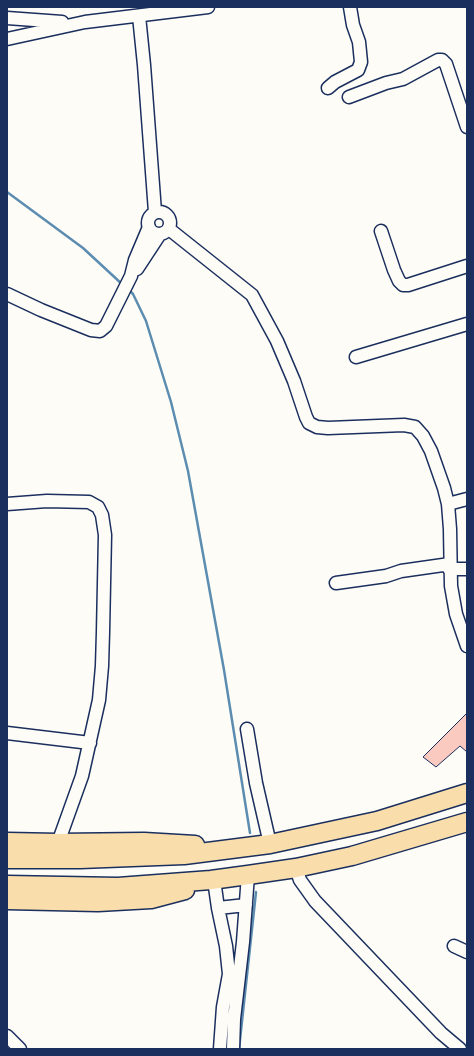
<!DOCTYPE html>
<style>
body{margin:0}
#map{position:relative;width:474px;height:1056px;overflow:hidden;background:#fdfcf7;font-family:"Playpen Sans",sans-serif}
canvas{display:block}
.frame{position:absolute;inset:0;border:8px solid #1b2f5e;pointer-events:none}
</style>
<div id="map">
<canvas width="474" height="1056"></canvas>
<div class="frame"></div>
</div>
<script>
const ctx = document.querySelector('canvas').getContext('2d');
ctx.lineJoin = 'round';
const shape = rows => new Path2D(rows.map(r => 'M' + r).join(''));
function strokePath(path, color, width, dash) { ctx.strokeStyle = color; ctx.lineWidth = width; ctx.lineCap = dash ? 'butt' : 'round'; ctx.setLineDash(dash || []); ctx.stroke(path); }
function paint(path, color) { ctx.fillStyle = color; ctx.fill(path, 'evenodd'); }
const stream = shape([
 [7,192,83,248,123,285],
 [129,290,133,294,146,321,171,402,188,471,224,670,250,833],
 [239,1049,256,892]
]);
const building = shape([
 [467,713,467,752,460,746,436,767,423,757,467,713]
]);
const minor = shape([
 [139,16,144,65,155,212],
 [7,18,62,22],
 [7,39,85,22,208,7],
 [328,88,335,82,358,70,361,62,359,42,353,25,350,7],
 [349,97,386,83,403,79,438,60,442,60,446,64,467,127],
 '148 223a11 11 0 1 1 22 0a11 11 0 1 1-22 0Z',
 [169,229,252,295,277,341,294,381,306,417,309,423,317,427,328,428,404,425,415,427,423,436,431,451,444,488,448,504,450,529,451,586,456,614,467,646],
 [381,231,394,270,399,281,403,285,408,285,467,266],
 [137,269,160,234],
 [7,294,41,310,91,330,100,331,106,326,131,276,135,260,149,227],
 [356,357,467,324],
 [7,504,47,501,89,502,98,507,102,515,105,535,103,632,102,666,99,700,82,776,58,843],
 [448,504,467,499],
 [449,569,467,569],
 [336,583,386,576,401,571,450,564],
 [247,729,256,783,270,844],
 [7,733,90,743],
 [296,868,300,880,315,901,441,1033,460,1049],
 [214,880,218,908,226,946,229,974,223,1007,220,1049],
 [218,908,246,905],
 [454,946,467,952],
 [7,1036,20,1049],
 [233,1049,234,1019,243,942,248,875]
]);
const highway = shape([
 [7,842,58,843,144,842,195,845],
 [7,859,80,859,184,855,270,844,377,821,467,793],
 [7,885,118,887,211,880,248,875,296,868,352,856,467,822],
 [7,900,98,902,151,899,185,890]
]);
strokePath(stream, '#5c8db1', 2.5);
paint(building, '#facac0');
strokePath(building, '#1b2f5e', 1);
strokePath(minor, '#1b2f5e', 15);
strokePath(highway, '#1b2f5e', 21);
strokePath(minor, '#fdfcf7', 12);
strokePath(highway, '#f9deab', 18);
</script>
